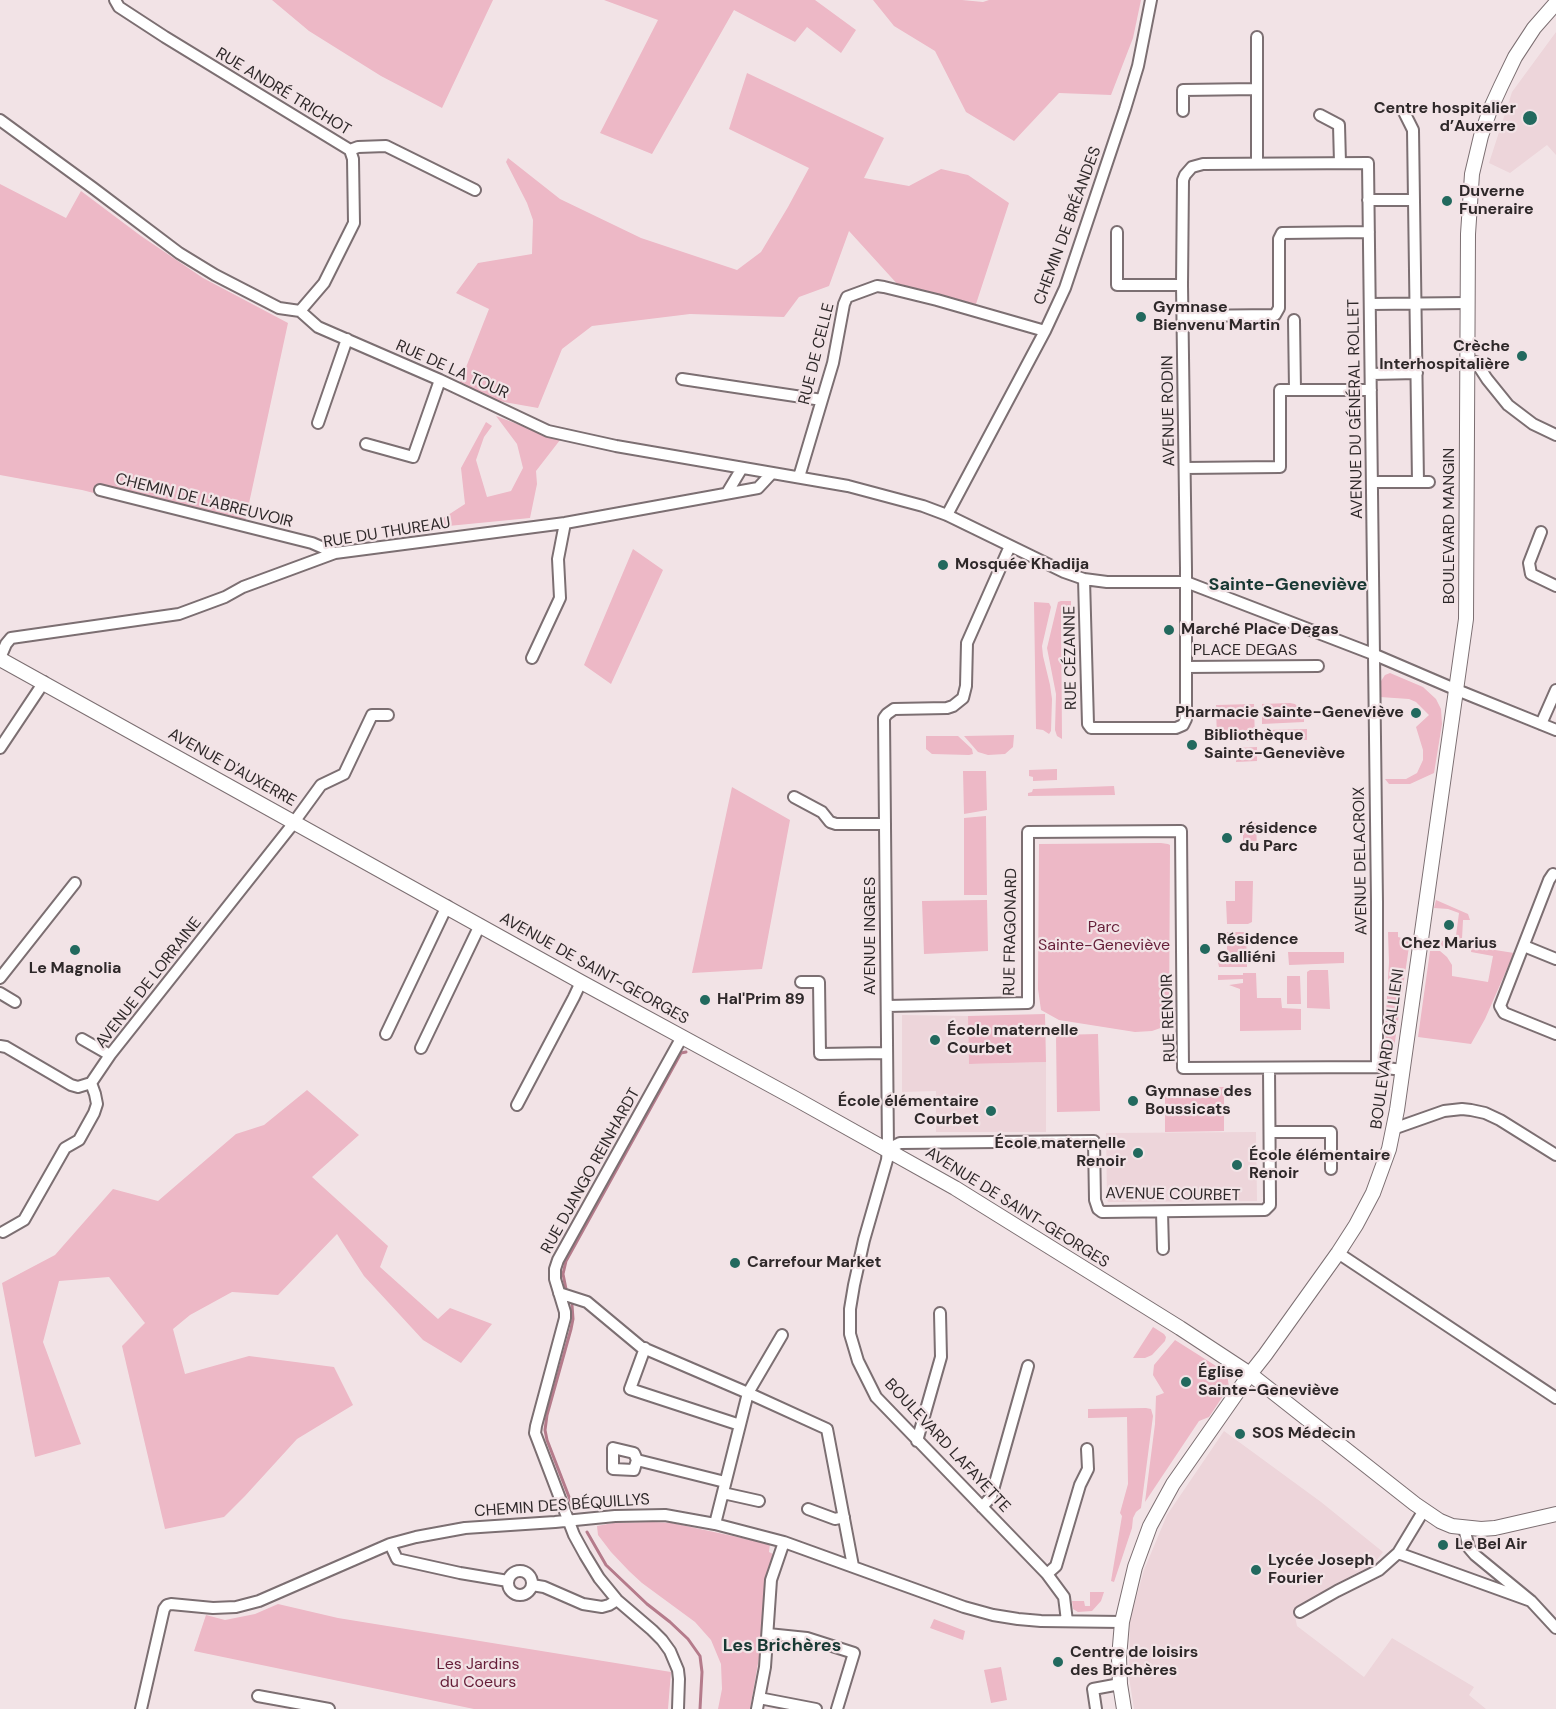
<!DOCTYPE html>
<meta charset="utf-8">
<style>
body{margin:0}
canvas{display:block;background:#f2e3e6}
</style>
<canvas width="1556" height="1709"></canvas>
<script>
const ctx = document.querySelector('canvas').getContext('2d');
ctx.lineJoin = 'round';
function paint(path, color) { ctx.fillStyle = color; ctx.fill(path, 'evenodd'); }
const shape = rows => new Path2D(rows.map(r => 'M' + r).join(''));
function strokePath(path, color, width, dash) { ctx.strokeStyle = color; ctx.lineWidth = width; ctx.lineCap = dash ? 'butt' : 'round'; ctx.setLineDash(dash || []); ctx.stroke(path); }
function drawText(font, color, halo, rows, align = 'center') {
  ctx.font = font + ' "DM Sans",sans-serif'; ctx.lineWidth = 4.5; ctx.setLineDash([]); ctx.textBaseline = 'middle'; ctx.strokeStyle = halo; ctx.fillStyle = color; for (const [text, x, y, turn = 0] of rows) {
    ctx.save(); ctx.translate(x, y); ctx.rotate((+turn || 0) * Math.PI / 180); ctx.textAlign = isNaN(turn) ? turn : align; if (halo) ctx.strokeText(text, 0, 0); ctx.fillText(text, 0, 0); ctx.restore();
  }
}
const built = shape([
 [1556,32,1556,155,1547,145,1510,173,1489,163,1512,92],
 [902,1015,968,1016,969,1064,1046,1062,1046,1132,936,1132,936,1091,902,1092],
 [1256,1132,1257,1201,1108,1202,1107,1200,1106,1133],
 [1224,1431,1321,1502,1383,1552,1369,1570,1294,1611,1297,1626,1364,1677,1392,1638,1474,1687,1469,1695,1486,1709,1134,1709,1129,1677,1130,1620,1144,1570,1167,1515]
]);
const green = shape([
 [272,0,493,0,442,108,381,76,309,31],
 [604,0,815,0,856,30,841,53,807,27,795,42,734,10,652,154,600,133,658,20],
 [873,0,962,0,983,2,989,0,1141,0,1133,38,1111,95,1059,93,1014,141,966,112,935,51,894,26],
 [747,73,884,138,864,178,909,186,941,169,968,175,1009,203,976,304,900,287,849,231,829,286,799,297,784,317,690,314,592,326,562,349,538,408,487,399,459,385,489,309,456,293,478,263,532,254,533,220,527,203,506,162,508,158,560,199,641,238,737,270,761,252,788,207,809,168,729,129],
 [0,184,66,218,81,191,141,236,203,278,288,323,243,531,82,490,0,475],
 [496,416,560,440,536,471,537,484,530,518,428,528,465,504,461,468,486,422,492,426,484,437,476,460,487,497,511,491,523,468,517,444],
 [633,549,663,570,611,684,584,665],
 [1061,601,1071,601,1071,606,1061,606,1062,739,1057,736,1055,730,1056,694,1047,648,1058,602],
 [1034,602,1049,603,1051,607,1042,646,1043,656,1050,685,1052,699,1051,731,1049,734,1043,730,1036,729],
 [1390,673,1423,687,1436,699,1441,709,1442,724,1434,773,1410,784,1389,784,1385,779,1406,779,1417,773,1423,760,1423,750,1416,727,1429,715,1416,702,1409,699,1380,697,1381,681,1385,675],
 [1290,703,1295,704,1300,709,1304,717,1304,722,1262,724,1262,704],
 [1254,704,1255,741,1217,741,1216,705],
 [1307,729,1307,740,1264,740,1264,730],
 [1014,735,1013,747,1005,754,988,755,978,752,964,736],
 [926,736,958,736,972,749,973,754,969,755,932,754,926,749],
 [1257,747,1257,761,1236,762,1236,748],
 [1057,769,1057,780,1033,781,1033,777,1029,776,1029,770],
 [963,771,986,771,987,810,964,814],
 [1114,786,1115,795,1028,796,1028,793,1032,792,1033,789],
 [732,787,790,820,762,969,692,973],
 [986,816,987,895,964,895,964,818],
 [1256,823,1257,848,1243,848,1243,824],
 [1161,843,1168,844,1170,845,1169,1025,1152,1031,1135,1032,1059,1020,1041,1010,1038,989,1039,844],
 [1235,881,1253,881,1252,922,1248,924,1227,924,1226,901,1235,901],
 [987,900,988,951,924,954,922,901],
 [1436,900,1468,914,1470,920,1463,920,1462,939,1477,941,1476,947,1514,953,1485,1019,1471,1044,1418,1037,1430,951,1440,951,1447,957,1452,965,1452,976,1488,982,1493,956,1471,952,1472,944,1460,943,1458,950,1432,944,1432,939,1455,943,1459,913,1448,909,1434,908],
 [1227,932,1246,932,1247,967,1219,967,1218,962,1227,961],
 [1388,932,1398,932,1398,937,1410,940,1394,1048,1387,1047,1385,1032,1389,962],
 [1288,952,1344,952,1344,963,1289,965],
 [1310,970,1328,970,1330,1009,1307,1008,1307,972],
 [1243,973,1256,973,1257,998,1281,998,1282,1008,1301,1009,1301,1030,1240,1031,1240,989,1229,985,1243,983,1243,979,1218,980,1218,975,1243,975],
 [1287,976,1300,976,1301,1004,1287,1004],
 [1045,1014,1046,1062,969,1064,968,1016],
 [1098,1034,1100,1111,1057,1112,1056,1035],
 [1165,1087,1224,1087,1224,1131,1165,1132],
 [307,1090,359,1135,312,1177,388,1246,380,1267,438,1319,450,1308,492,1324,461,1363,423,1340,364,1276,337,1234,278,1295,232,1292,190,1315,173,1329,185,1374,249,1356,334,1367,353,1405,297,1439,245,1496,224,1517,165,1529,122,1346,145,1323,109,1277,59,1281,43,1342,81,1444,35,1457,2,1283,55,1255,113,1189,158,1201,236,1134,264,1125],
 [1153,1327,1164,1334,1166,1337,1165,1341,1152,1355,1145,1358,1133,1358],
 [1175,1340,1224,1371,1227,1374,1229,1387,1209,1417,1199,1421,1145,1502,1155,1424,1156,1396,1164,1393,1153,1375,1154,1365],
 [1146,1408,1151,1409,1153,1416,1141,1508,1136,1512,1133,1518,1132,1528,1114,1582,1111,1581,1122,1516,1120,1513,1128,1484,1127,1417,1088,1418,1088,1409],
 [653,1522,672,1523,770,1544,769,1552,773,1554,765,1578,760,1652,750,1709,718,1709,722,1689,721,1664,711,1640,695,1622,642,1583,629,1571,611,1552,598,1535,597,1526,613,1523],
 [1090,1592,1104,1592,1101,1601,1092,1611,1078,1612,1073,1609,1072,1601,1084,1601,1085,1606,1090,1606],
 [278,1604,338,1618,671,1672,668,1709,474,1709,194,1651,206,1615,225,1620,255,1614],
 [934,1619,965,1631,963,1640,930,1628],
 [1001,1667,1007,1700,991,1703,984,1670]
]);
const stream = shape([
 [566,1289,563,1274,566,1261,681,1053,686,1052],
 [571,1502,547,1440,545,1430,547,1415,571,1329,573,1319,572,1305],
 [587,1532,606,1565,647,1604,670,1622,688,1639,700,1656,702,1672,700,1709]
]);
const minor = shape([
 [115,0,119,7,165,37,350,150,353,159,354,223,324,283,300,311],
 [1257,37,1257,163],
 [1183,111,1183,90,1257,89],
 [1404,112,1413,130,1418,482],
 [1320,115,1339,125,1340,163],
 [0,120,93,188,179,253,215,275,279,308,300,311,318,327,440,380,548,431,616,446,848,486,923,506,947,515,1064,572,1084,579,1107,582,1186,582,1373,654,1457,690,1556,730],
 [350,150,358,147,386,146,475,190],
 [1368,200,1414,200],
 [1117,232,1117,285,1182,285],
 [1370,304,1468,303],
 [1183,316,1275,315,1279,308,1279,239,1282,233,1369,232],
 [1294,320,1295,390],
 [1468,361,1476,362,1487,379,1508,405,1533,424,1556,435],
 [1371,374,1417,373],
 [682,379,822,400],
 [318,423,347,339],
 [366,444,413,457,440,380],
 [1185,468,1280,467,1280,390,1371,390],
 [799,477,833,363,844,304,847,297,877,286,884,287,937,300,1045,331],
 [1372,482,1429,482],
 [100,490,312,543,335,553],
 [727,493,742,468],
 [947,515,1045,331,1065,288,1125,109,1138,66,1151,0],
 [1541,532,1529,563,1531,574,1556,586],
 [1010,546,967,643,966,686,963,698,953,706,947,708,894,709,887,714,884,718,888,1149,887,1160,864,1240,854,1285,850,1309,850,1334,858,1361,876,1397,1047,1574,1064,1597,1067,1621],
 [1084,579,1088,724,1091,728,1176,728,1183,725,1186,719,1186,569,1182,285,1183,180,1185,175,1192,167,1203,164,1368,163,1377,902,1377,1067],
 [0,658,6,644,11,638,179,614,225,597,243,587,335,553,565,523,758,488,772,473],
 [532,658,560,598,558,559,565,523],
 [1186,667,1318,666],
 [1541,724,1556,690],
 [0,748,44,682],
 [794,797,822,812,830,822,836,824,885,824],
 [1553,874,1549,880,1500,1006,1504,1013,1556,1034],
 [1524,946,1556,959],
 [0,978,75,883],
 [801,982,819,982,820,1054,887,1053],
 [0,993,15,1002],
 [887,1006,1028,1003,1028,832,1181,831,1183,1068,1377,1067,1403,1070],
 [386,1034,447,906],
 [82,1039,110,1055],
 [0,1046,6,1047,71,1085,78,1087,91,1083,110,1055,289,829,321,785,344,774,372,715,388,715],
 [421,1048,480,925],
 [517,1105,574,997,581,982],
 [1393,1129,1444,1111,1462,1109,1471,1110,1485,1113,1500,1120,1556,1155],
 [1270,1132,1331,1132,1331,1169],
 [888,1149,900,1143,1094,1141,1095,1200,1098,1209,1102,1212,1265,1210,1270,1205,1270,1201,1269,1068],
 [1162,1212,1163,1249],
 [3,1232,24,1220,65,1148,79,1140,94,1113,97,1104,95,1094,91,1083],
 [1338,1253,1556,1398],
 [559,1293,587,1302,641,1347,748,1393,827,1429,853,1566],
 [645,1348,630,1389,740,1425],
 [917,1441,941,1357,940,1313],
 [637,1460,634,1470,613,1469,613,1448,634,1453,637,1460,725,1482],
 [723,1493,759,1501],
 [982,1507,991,1497,1028,1366],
 [808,1509,835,1519,844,1517],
 [715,1524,748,1393,782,1335],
 [1464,1528,1469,1548,1475,1555,1531,1601,1556,1628],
 [390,1544,397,1559,460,1573,508,1581],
 [1398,1553,1531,1601],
 '508 1583a12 12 0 1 1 24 0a12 12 0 1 1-24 0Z',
 [1047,1574,1056,1566,1080,1485,1088,1469,1087,1449],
 [532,1585,544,1587,583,1604,602,1607,609,1605,617,1600],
 [1300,1612,1337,1591,1379,1570,1398,1553,1424,1510],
 [768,1634,807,1638,854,1653,837,1709],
 [258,1696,329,1709],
 [759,1698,816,1709],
 [141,1709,164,1609,167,1605,171,1604,213,1608,236,1607,259,1601,390,1544,416,1537,465,1528,555,1522,615,1516,665,1515,715,1524,784,1542,964,1607,993,1615,1018,1619,1041,1621,1122,1622],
 [678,1709,679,1679,678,1670,670,1651,662,1640,652,1630,617,1600,599,1578,585,1555,574,1535,535,1433,536,1426,565,1318,565,1312,555,1279,555,1269,558,1260,682,1037],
 [757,1709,765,1667,771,1580,784,1542],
 [1096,1709,1093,1689,1120,1684]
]);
const major = shape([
 [0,659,581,982,796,1099,955,1188,1180,1328,1250,1374,1415,1504,1440,1521,1452,1526,1481,1529,1495,1528,1556,1514],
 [1124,1709,1120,1684,1119,1658,1122,1622,1135,1567,1150,1526,1173,1484,1250,1374,1265,1355,1338,1253,1356,1225,1373,1193,1389,1149,1397,1110,1466,619,1468,234,1472,174,1481,136,1490,110,1501,86,1515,57,1534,28,1556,3]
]);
const markers = [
 [1530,118,8,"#22695e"],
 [1447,201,6,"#22695e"],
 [1141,317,6,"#22695e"],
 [1522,356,6,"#22695e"],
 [943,565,6,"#22695e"],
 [1169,630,6,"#22695e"],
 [1416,713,6,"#22695e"],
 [1192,745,6,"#22695e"],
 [1227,838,6,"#22695e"],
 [1449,925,6,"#22695e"],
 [1205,949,6,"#22695e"],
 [75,950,6,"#22695e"],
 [705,1000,6,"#22695e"],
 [935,1040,6,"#22695e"],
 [1133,1101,6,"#22695e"],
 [991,1111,6,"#22695e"],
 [1138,1153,6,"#22695e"],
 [1237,1165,6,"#22695e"],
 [735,1263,6,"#22695e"],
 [1186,1382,6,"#22695e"],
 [1240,1434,6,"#22695e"],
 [1443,1545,6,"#22695e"],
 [1256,1570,6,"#22695e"],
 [1058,1662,6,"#22695e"]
];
const streetNames = [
 ["RUE ANDRÉ TRICHOT",283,92,31],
 ["CHEMIN DE BRÉANDES",1068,226,-70],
 ["RUE DE CELLE",817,354,-76],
 ["RUE DE LA TOUR",452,370,24],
 ["AVENUE DU GÉNÉRAL ROLLET",1356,409,-91],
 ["AVENUE RODIN",1169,411,-91],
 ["CHEMIN DE L'ABREUVOIR",204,501,14],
 ["BOULEVARD MANGIN",1450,526,-90],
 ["RUE DU THUREAU",387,533,-9],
 ["PLACE DEGAS",1245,651],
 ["RUE CÉZANNE",1071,658,-91],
 ["AVENUE D'AUXERRE",232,768,29],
 ["AVENUE DELACROIX",1361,861,-91],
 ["RUE FRAGONARD",1011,932,-89],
 ["AVENUE INGRES",871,936,-90],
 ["AVENUE DE SAINT-GEORGES",594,969,29],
 ["AVENUE DE LORRAINE",149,983,-52],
 ["RUE RENOIR",1169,1018,-92],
 ["BOULEVARD GALLIENI",1388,1049,-82],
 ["RUE DJANGO REINHARDT",591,1171,-61],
 ["AVENUE COURBET",1173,1195,1],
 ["AVENUE DE SAINT-GEORGES",1017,1208,32],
 ["BOULEVARD LAFAYETTE",947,1446,47],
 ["CHEMIN DES BÉQUILLYS",562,1506,-4]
];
const poiNames = [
 ["Centre hospitalier",1516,109,"right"],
 ["d’Auxerre",1516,127,"right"],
 ["Duverne",1459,192],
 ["Funeraire",1459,210],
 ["Gymnase",1153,308],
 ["Bienvenu Martin",1153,326],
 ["Crèche",1510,347,"right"],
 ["Interhospitalière",1510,365,"right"],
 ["Mosquée Khadija",955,565],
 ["Marché Place Degas",1181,630],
 ["Pharmacie Sainte-Geneviève",1404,713,"right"],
 ["Bibliothèque",1204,736],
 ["Sainte-Geneviève",1204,754],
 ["résidence",1239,829],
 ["du Parc",1239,847],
 ["Résidence",1217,940],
 ["Galliéni",1217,958],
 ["Chez Marius",1449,944,"center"],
 ["Le Magnolia",75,969,"center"],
 ["Hal'Prim 89",717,1000],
 ["École maternelle",947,1031],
 ["Courbet",947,1049],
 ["Gymnase des",1145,1092],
 ["Boussicats",1145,1110],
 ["École élémentaire",979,1102,"right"],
 ["Courbet",979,1120,"right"],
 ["École maternelle",1126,1144,"right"],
 ["Renoir",1126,1162,"right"],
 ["École élémentaire",1249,1156],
 ["Renoir",1249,1174],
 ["Carrefour Market",747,1263],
 ["Église",1198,1373],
 ["Sainte-Geneviève",1198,1391],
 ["SOS Médecin",1252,1434],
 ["Le Bel Air",1455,1545],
 ["Lycée Joseph",1268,1561],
 ["Fourier",1268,1579],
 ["Centre de loisirs",1070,1653],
 ["des Brichères",1070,1671]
];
const parkNames = [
 ["Parc",1104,928],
 ["Sainte-Geneviève",1104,946],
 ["Les Jardins",478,1665],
 ["du Coeurs",478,1683]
];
const neighbourhoodNames = [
 ["Sainte-Geneviève",1288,585],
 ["Les Brichères",782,1646]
];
paint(built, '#edd5da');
paint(green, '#edb8c6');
strokePath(stream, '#b57b8b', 3);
strokePath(minor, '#7c6f72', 14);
strokePath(major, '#7c6f72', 16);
strokePath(minor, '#fff', 10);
strokePath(major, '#fff', 14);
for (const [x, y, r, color] of markers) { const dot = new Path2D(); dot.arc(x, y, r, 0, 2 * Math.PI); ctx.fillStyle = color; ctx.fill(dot); strokePath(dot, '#f2e3e6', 2); }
drawText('16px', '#2e2829', '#f2e3e6', streetNames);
drawText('bold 16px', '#2e2829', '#f2e3e6', poiNames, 'left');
drawText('16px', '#651e38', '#f2e3e6', parkNames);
drawText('bold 18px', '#183933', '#f2e3e6', neighbourhoodNames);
</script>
